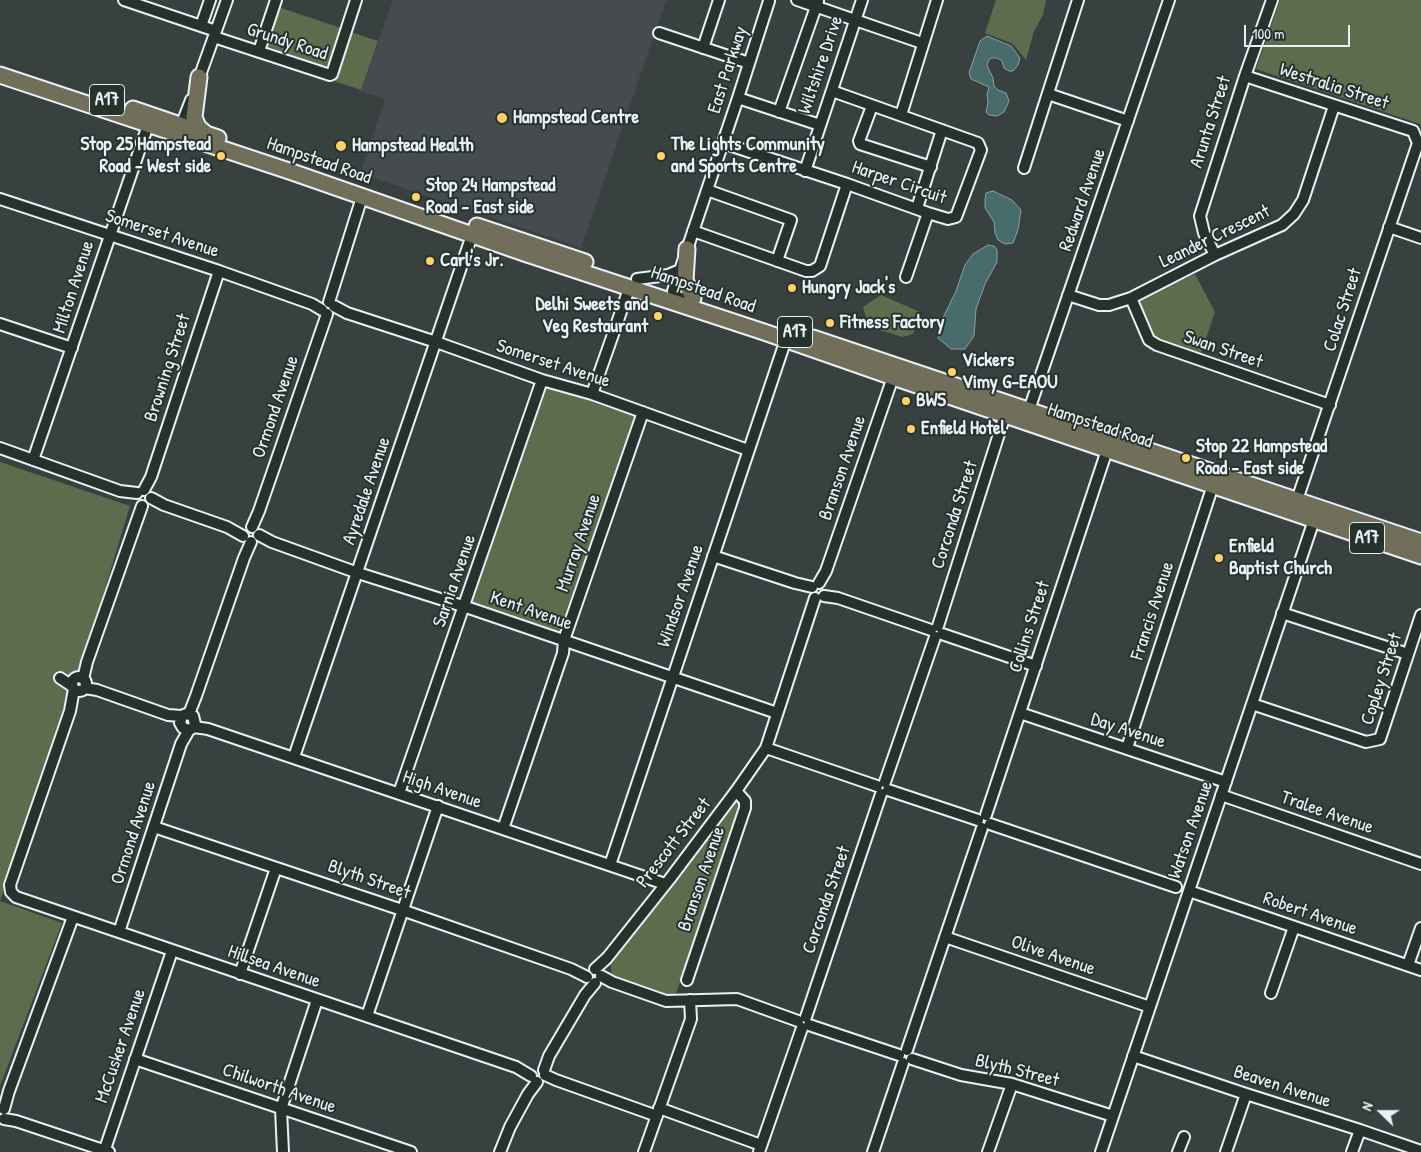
<!DOCTYPE html>
<style>
body{margin:0}
#map{position:relative;width:1421px;height:1152px;overflow:hidden;background:#394140;font-family:"Patrick Hand",sans-serif}
canvas{display:block}
.north{position:absolute;left:1356px;top:1087px;width:50px;height:50px;-webkit-text-stroke:4px #26332d;paint-order:stroke;rotate:292deg;font-size:14px;font-weight:700;line-height:20px;text-align:center;color:#e8f1f8}
.north::after{content:'';display:block;margin:auto;width:18px;height:22px;background:#e8f1f8;clip-path:polygon(50% 0,100% 100%,50% 72%,0 100%)}
.scale{position:absolute;left:1244px;top:25px;width:106px;height:22px;box-sizing:border-box;border:2px solid #e8f1f8;border-top:0;padding-left:6px;font-size:15px;line-height:18px;white-space:nowrap;color:#e8f1f8;-webkit-text-stroke:4px #26332d;paint-order:stroke}
</style>
<div id="map">
<canvas width="1421" height="1152"></canvas>
<div class="north">N</div>
<div class="scale">100 m</div>
</div>
<script>
const ctx = document.querySelector('canvas').getContext('2d');
ctx.lineJoin = 'round';
function paint(path, color) { ctx.fillStyle = color; ctx.fill(path, 'evenodd'); }
const shape = rows => new Path2D(rows.map(r => 'M' + r).join(''));
function strokePath(path, color, width, dash) { ctx.strokeStyle = color; ctx.lineWidth = width; ctx.lineCap = dash ? 'butt' : 'round'; ctx.setLineDash(dash || []); ctx.stroke(path); }
function drawText(font, color, halo, rows, align = 'center') {
  ctx.font = font + ' "Patrick Hand",sans-serif'; ctx.lineWidth = 4; ctx.setLineDash([]); ctx.textBaseline = 'middle'; ctx.strokeStyle = halo; ctx.fillStyle = color; for (const [text, x, y, turn = 0] of rows) {
    ctx.save(); ctx.translate(x, y); ctx.rotate((+turn || 0) * Math.PI / 180); ctx.textAlign = isNaN(turn) ? turn : align; if (halo) ctx.strokeText(text, 0, 0); ctx.fillText(text, 0, 0); ctx.restore();
  }
}
const built = shape([
 [393,0,666,0,581,248,360,173,385,99,361,91]
]);
const green = shape([
 [996,0,1046,0,1043,15,1034,31,1026,60,1013,44,985,33],
 [1280,0,1421,0,1421,127,1420,124,1256,69],
 [278,7,341,28,328,65,321,66,268,47,267,41],
 [348,31,378,41,361,90,331,80],
 [1195,274,1215,312,1200,356,1153,338,1137,301],
 [881,295,920,312,913,334,903,337,869,327,863,307],
 [542,380,643,412,564,640,465,606],
 [0,462,130,506,81,668,69,684,69,703,0,901,62,923,0,1086],
 [734,802,737,802,740,805,740,811,675,996,666,995,612,977,610,961]
]);
const water = shape([
 [987,36,1011,46,1020,58,1018,65,1013,71,1009,71,1004,68,1002,61,997,58,991,58,989,60,987,65,993,78,994,86,998,90,1006,93,1009,101,1004,112,997,116,989,115,986,112,988,103,987,94,989,87,971,79,969,73,980,41,987,36],
 [993,191,1012,200,1021,210,1018,230,1013,243,1005,244,998,240,995,233,994,222,985,208,985,200,986,193,993,191],
 [988,245,994,246,997,250,997,262,985,284,976,309,974,336,965,349,951,349,938,338,941,322,956,291,965,265,973,254,988,245]
]);
const minor = shape([
 [124,0,216,31],
 [797,0,922,43],
 [1078,0,1049,90,1050,94,1054,96,1128,121],
 [201,26,210,0],
 [659,33,749,63],
 [214,37,330,75,332,74,356,0],
 [703,48,719,0],
 [259,51,276,0],
 [1245,76,1413,131,1418,143,1297,500],
 [198,81,227,0],
 [738,98,820,125],
 [872,106,859,141,860,144,931,167],
 [779,112,818,1],
 [901,115,937,0],
 [179,131,191,100],
 [723,143,847,184,928,213,948,219,956,217,981,150,978,143,832,91],
 [1024,168,1049,90],
 [805,171,862,0],
 [707,190,791,220,777,261],
 [0,199,219,271,312,304,322,310],
 [917,208,942,130],
 [1389,227,1421,238],
 [693,231,806,271,812,271,820,266,847,184],
 [1215,255,1204,233,1200,216,1245,76,1272,0],
 [906,277,928,213],
 [637,279,668,275,680,270],
 [1068,295,1099,305,1109,305,1131,298,1215,255,1282,225,1294,214,1303,200,1334,106],
 [1131,298,1149,340,1157,345,1330,405],
 [685,299,674,296,673,291,738,98,769,1],
 [329,302,362,197],
 [334,306,347,313,436,342,542,380,592,394,748,450],
 [0,324,72,348],
 [592,394,630,286],
 [1029,410,1169,0],
 [0,448,120,491,137,493],
 [33,460,148,125],
 [144,490,151,477,219,271],
 [151,498,164,505,227,527,243,536],
 [252,527,259,511,327,314],
 [259,535,272,542,358,573,469,608,777,713],
 [713,556,795,583,812,587],
 [819,583,826,571,893,377],
 [824,596,838,598,931,630],
 [1282,613,1408,654],
 [938,626,1005,415],
 [942,634,1036,666],
 '72 684a7 7 0 1 1 14 0a7 7 0 1 1-14 0Z',
 [60,678,72,686],
 [83,679,87,662,142,506],
 [85,688,97,690,168,715,182,716],
 [74,689,70,711,10,885,11,892,16,897,516,1067,531,1076],
 [1252,704,1366,742,1380,739,1421,615],
 [1020,713,1226,782],
 [189,714,196,696,244,558,251,542],
 [194,727,208,729,665,884],
 [766,748,877,786],
 [1127,748,1213,485],
 [294,757,472,235],
 [885,782,935,637],
 [888,790,978,820],
 [399,793,542,380],
 [1221,795,1421,864],
 [986,815,1107,450],
 [990,824,1176,887],
 [154,827,402,910,571,969,587,977],
 [503,829,563,653,564,640,643,412],
 [610,865,786,339],
 [1189,891,1421,970],
 [119,932,181,744,189,730,193,728,195,724,193,716,186,714,182,716,180,723,183,728,189,730],
 [945,937,1150,1007],
 [1408,965,1421,928],
 [595,969,607,958,669,880,736,791,766,748,815,598],
 [240,974,276,868],
 [601,976,612,982,666,1001,737,999,798,1021],
 [687,980,745,808,745,801,736,791],
 [1271,993,1294,927],
 [367,1016,438,806],
 [806,1017,881,794],
 [809,1025,899,1055],
 [907,1050,982,828],
 [1133,1056,1246,1094,1360,1130,1421,1151],
 [135,1059,411,1152],
 [912,1059,961,1075,1012,1084,1113,1116],
 [544,1070,549,1056,585,995,595,983],
 [545,1075,556,1080,657,1116],
 [659,1108,761,1145],
 [4,1109,9,1091,73,917],
 [4,1119,16,1121,109,1152],
 [104,1152,172,951],
 [283,1152,281,1109,317,1000],
 [500,1152,510,1127,528,1094,537,1082],
 [644,1152,691,1019,690,1000],
 [759,1152,802,1028],
 [873,1152,903,1063],
 [988,1152,1012,1084],
 [1101,1152,1314,520],
 [1178,1152,1184,1137],
 [1226,1152,1246,1094],
 [1352,1152,1360,1130]
]);
const highway = shape([
 [0,75,292,172,524,253,764,332,893,377,1421,556],
 [199,77,194,117,198,127,205,133],
 [133,109,218,138],
 [477,226,585,262],
 [687,249,685,280,693,298],
 [813,338,1421,542]
]);
const markers = [
 [502,118,6,"#ffd166"],
 [341,146,6,"#ffd166"],
 [221,156,5,"#ffd166"],
 [661,156,5,"#ffd166"],
 [416,197,5,"#ffd166"],
 [430,261,5,"#ffd166"],
 [792,288,5,"#ffd166"],
 [658,316,5,"#ffd166"],
 [830,323,5,"#ffd166"],
 [952,372,5,"#ffd166"],
 [906,401,5,"#ffd166"],
 [911,429,5,"#ffd166"],
 [1186,458,5,"#ffd166"],
 [1219,558,5,"#ffd166"]
];
const shields = [
 [107,100,35],
 [795,332,35],
 [1367,538,35]
];
const shieldNames = [
 ["A17",107,100],
 ["A17",795,332],
 ["A17",1367,538]
];
const streetNames = [
 ["Grundy Road",287,42,18],
 ["Wiltshire Drive",821,65,-71],
 ["East Parkway",728,70,-72],
 ["Westralia Street",1334,87,18],
 ["Arunta Street",1211,122,-72],
 ["Hampstead Road",319,161,19],
 ["Harper Circuit",899,183,19],
 ["Redward Avenue",1083,200,-71],
 ["Somerset Avenue",162,234,18],
 ["Leander Crescent",1215,237,-26],
 ["Milton Avenue",74,287,-72],
 ["Hampstead Road",703,290,19],
 ["Colac Street",1343,310,-72],
 ["Swan Street",1223,350,19],
 ["Somerset Avenue",553,364,18],
 ["Browning Street",168,368,-72],
 ["Ormond Avenue",276,407,-71],
 ["Hampstead Road",1100,426,18],
 ["Branson Avenue",843,468,-71],
 ["Ayredale Avenue",367,491,-71],
 ["Corconda Street",955,515,-72],
 ["Murray Avenue",579,543,-71],
 ["Sarnia Avenue",455,581,-71],
 ["Windsor Avenue",681,596,-71],
 ["Kent Avenue",531,611,19],
 ["Francis Avenue",1153,611,-72],
 ["Collins Street",1030,627,-72],
 ["Copley Street",1382,679,-72],
 ["Day Avenue",1128,731,18],
 ["High Avenue",442,790,19],
 ["Tralee Avenue",1327,813,19],
 ["Watson Avenue",1191,830,-71],
 ["Ormond Avenue",134,833,-72],
 ["Prescott Street",674,843,-52],
 ["Branson Avenue",702,879,-71],
 ["Blyth Street",369,880,19],
 ["Corconda Street",827,900,-71],
 ["Robert Avenue",1310,914,19],
 ["Olive Avenue",1053,956,19],
 ["Hillsea Avenue",274,967,19],
 ["McCusker Avenue",121,1046,-71],
 ["Blyth Street",1017,1071,14],
 ["Beaven Avenue",1282,1087,18],
 ["Chilworth Avenue",279,1089,19]
];
const poiNames = [
 ["Hampstead Centre",513,118],
 ["Stop 25 Hampstead",211,145,"right"],
 ["Road - West side",211,167,"right"],
 ["The Lights Community",671,145],
 ["and Sports Centre",671,167],
 ["Hampstead Health",352,146],
 ["Stop 24 Hampstead",426,186],
 ["Road - East side",426,208],
 ["Carl's Jr.",440,261],
 ["Hungry Jack's",802,288],
 ["Delhi Sweets and",648,305,"right"],
 ["Veg Restaurant",648,327,"right"],
 ["Fitness Factory",840,323],
 ["Vickers",962,361],
 ["Vimy G-EAOU",962,383],
 ["BWS",916,401],
 ["Enfield Hotel",921,429],
 ["Stop 22 Hampstead",1196,447],
 ["Road - East side",1196,469],
 ["Enfield",1229,547],
 ["Baptist Church",1229,569]
];
paint(built, '#464b4d');
paint(green, '#5e6c4d');
paint(water, '#486c6c');
strokePath(water, '#88a1a4', 1);
strokePath(minor, '#e8f1f8', 14);
strokePath(highway, '#e8f1f8', 19);
strokePath(minor, '#26332d', 10);
strokePath(highway, '#716e59', 15);
for (const [x, y, r, color] of markers) { const dot = new Path2D(); dot.arc(x, y, r, 0, 2 * Math.PI); ctx.fillStyle = color; ctx.fill(dot); strokePath(dot, '#26332d', 2); }
for (const [x, y, w] of shields) { const box = new Path2D(); box.roundRect(x - w / 2, y - 15.5, w, 31, 4); ctx.fillStyle = '#26332d'; ctx.fill(box); strokePath(box, '#e8f1f8', 1); }
drawText('bold 18px', '#e8f1f8', null, shieldNames);
drawText('19px', '#e8f1f8', '#26332d', streetNames);
drawText('bold 19px', '#e8f1f8', '#26332d', poiNames, 'left');
</script>
